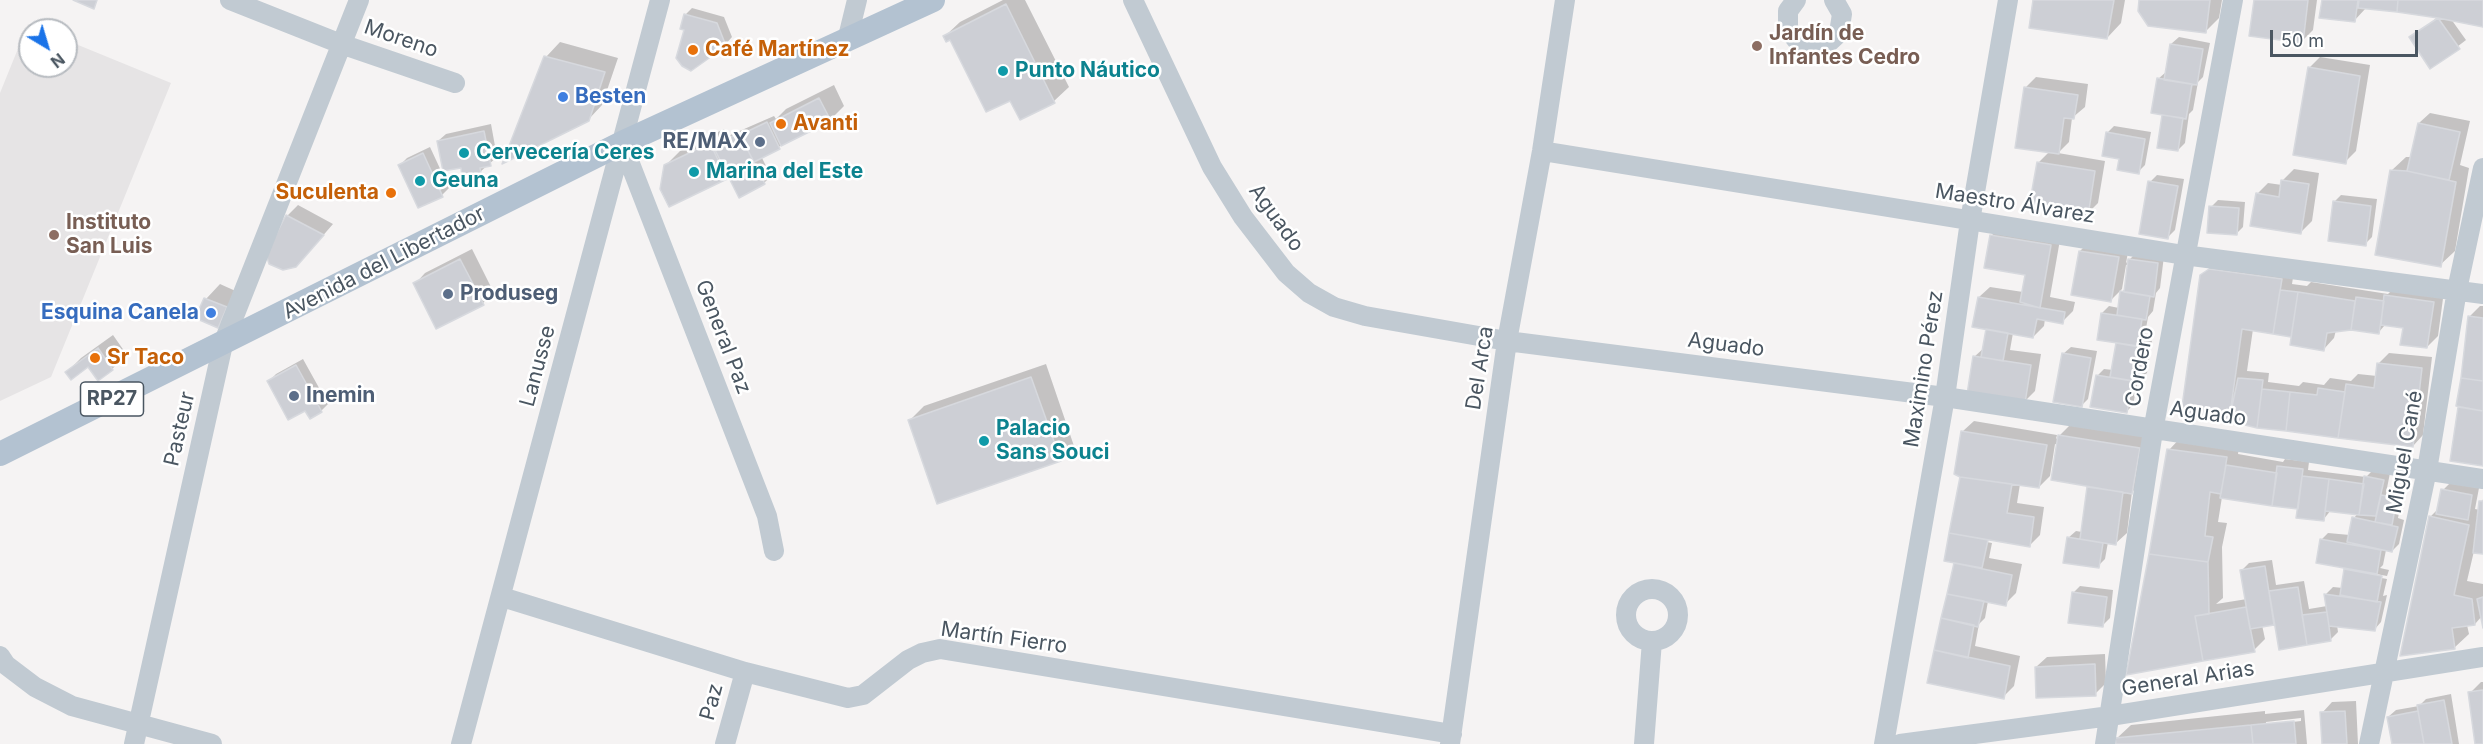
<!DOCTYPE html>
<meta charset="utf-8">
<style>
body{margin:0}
#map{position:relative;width:2483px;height:744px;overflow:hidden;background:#f5f3f3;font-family:Inter,sans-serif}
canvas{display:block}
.north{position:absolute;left:18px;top:18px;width:60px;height:60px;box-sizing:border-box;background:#fff;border:2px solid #b7bbc0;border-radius:50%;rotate:142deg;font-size:16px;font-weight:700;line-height:24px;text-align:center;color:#4a5661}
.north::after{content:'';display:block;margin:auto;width:21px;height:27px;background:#1a73e8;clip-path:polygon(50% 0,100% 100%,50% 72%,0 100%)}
.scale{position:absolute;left:2270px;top:30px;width:148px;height:27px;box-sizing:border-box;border:3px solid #4a5661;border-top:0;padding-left:8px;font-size:18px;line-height:21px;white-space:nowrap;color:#4a5661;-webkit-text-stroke:4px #fff;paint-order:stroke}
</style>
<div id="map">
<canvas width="2483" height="744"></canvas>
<div class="north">N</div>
<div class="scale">50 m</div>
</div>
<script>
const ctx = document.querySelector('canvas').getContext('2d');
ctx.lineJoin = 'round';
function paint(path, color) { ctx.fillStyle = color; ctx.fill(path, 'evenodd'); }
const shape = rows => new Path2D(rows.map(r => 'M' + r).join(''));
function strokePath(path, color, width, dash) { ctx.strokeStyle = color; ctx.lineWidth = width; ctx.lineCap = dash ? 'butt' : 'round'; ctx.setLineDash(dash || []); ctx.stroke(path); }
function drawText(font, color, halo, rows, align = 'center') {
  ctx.font = font + ' Inter,sans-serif'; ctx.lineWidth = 5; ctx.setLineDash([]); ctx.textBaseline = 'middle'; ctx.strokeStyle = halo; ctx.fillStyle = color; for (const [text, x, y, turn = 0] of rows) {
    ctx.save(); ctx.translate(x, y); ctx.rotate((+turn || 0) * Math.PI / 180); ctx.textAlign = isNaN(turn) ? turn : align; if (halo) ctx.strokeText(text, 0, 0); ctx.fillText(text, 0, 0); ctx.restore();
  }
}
const education = shape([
 [28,24,42,30,30,30,30,66,66,66,66,40,171,83,51,377,0,401,0,93]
]);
const shadow = shape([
 [1003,0,1025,0,1069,87,1054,101,1020,118,1010,98,951,38,945,36,960,22],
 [2035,0,2125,0,2121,23,2107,38],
 [2141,0,2222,0,2219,18,2205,32],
 [2255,0,2317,0,2313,30,2302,41],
 [2323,0,2483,0,2483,25,2451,19,2466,40,2431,67,2411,38,2439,16,2366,8,2354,21],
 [692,8,724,17,732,37,725,45,686,29,685,15],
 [2179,37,2210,43,2203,77,2198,82,2193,110,2189,114,2185,143,2178,150,2159,147,2164,114,2158,79,2166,72,2171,44],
 [560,42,618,58,602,105,588,120,546,57],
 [2320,57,2370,65,2356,151,2345,162,2309,68],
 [2036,77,2088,84,2085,107,2072,118,2069,142,2058,153,2105,161,2098,203,2087,214,2038,163,2050,151,2025,88],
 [834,85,844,106,830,120,761,156,771,176,764,183,729,175,670,205,666,165,680,151,724,129,728,136,774,116,776,119,786,109],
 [2430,113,2470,121,2460,165,2469,168,2455,251,2440,265,2391,171,2406,157,2412,157,2419,123],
 [491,124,497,157,480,172,462,166,438,141,446,134],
 [2114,126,2151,132,2145,165,2138,172,2121,158,2107,133],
 [430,147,449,188,442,195,400,165,407,158],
 [2294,169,2319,173,2312,221,2301,232,2257,194,2268,183,2282,185,2283,180],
 [2157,175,2184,179,2175,230,2168,237,2150,182],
 [2341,195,2377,199,2372,237,2365,244,2334,202],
 [2218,200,2245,202,2243,227,2236,234,2211,207],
 [298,205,333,224,307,254,287,216],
 [2002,225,2061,234,2050,297,2075,302,2073,311,2062,322,2045,319,2044,326,2033,337,2013,333,2010,350,2041,354,2035,391,2024,402,1974,357,1985,347,1988,329,1979,297,1990,287,2023,292,2026,273,1991,236],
 [2091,240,2129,247,2126,263,2137,252,2164,256,2160,288,2156,293,2153,311,2148,317,2144,340,2152,341,2147,373,2138,380,2133,405,2126,412,2097,376,2104,369,2113,370,2117,342,2102,313,2109,306,2119,308,2122,292,2126,288,2129,265,2126,265,2122,289,2111,300,2080,251],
 [472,249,494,293,483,303,415,284,425,273],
 [2216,261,2295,265,2292,284,2307,286,2311,282,2388,294,2397,285,2444,291,2438,336,2427,347,2405,326,2385,325,2378,333,2351,329,2336,330,2334,338,2324,349,2294,332,2291,335,2253,329,2247,371,2269,373,2268,382,2299,386,2303,382,2324,385,2330,378,2351,381,2358,374,2377,376,2378,364,2389,353,2432,357,2423,435,2413,446,2258,426,2229,419,2183,413,2202,276],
 [220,284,240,293,232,312,218,326,197,318,206,299],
 [2480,306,2483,306,2483,464,2460,408,2462,406,2469,317],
 [113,335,127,355,112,369,98,379,89,365,67,372,81,358],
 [2071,347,2097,351,2088,399,2081,406,2063,354],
 [303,359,328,404,321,411,269,381,276,374],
 [1046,364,1074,446,1060,460,910,420,924,406],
 [1974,421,2057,435,2056,439,2070,425,2150,437,2143,481,2132,492,2127,533,2116,543,2108,542,2105,559,2098,566,2068,538,2076,531,2082,532,2088,486,2058,445,2055,444,2050,476,2039,487,2020,484,2017,503,2044,507,2040,535,2029,546,1954,532,1954,536,1992,543,1989,558,2022,564,2016,593,2005,604,1988,601,1985,618,1979,624,1975,646,2020,656,2014,686,2003,697,1929,681,1956,562,1946,560,1962,476,1963,431],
 [2183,435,2240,443,2238,454,2283,462,2285,459,2309,462,2308,470,2366,477,2373,470,2390,473,2387,488,2403,492,2398,518,2404,520,2399,544,2392,551,2386,550,2383,565,2380,568,2389,570,2387,576,2349,569,2349,572,2387,579,2383,596,2387,595,2381,622,2374,630,2337,625,2338,632,2331,639,2276,623,2262,625,2265,639,2254,650,2203,660,2169,450],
 [2222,497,2300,507,2323,520,2331,510,2358,513,2354,518,2350,535,2328,533,2321,540,2349,567,2346,570,2343,588,2333,587,2326,594,2327,606,2309,609,2304,581,2276,585,2272,560,2249,563,2242,570,2247,599,2216,604,2223,598,2222,547,2227,523,2218,522],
 [2450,483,2479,488,2475,509,2480,510,2483,499,2483,552,2474,551,2467,581,2483,584,2483,620,2482,616,2475,624,2467,625,2469,634,2454,648,2430,517,2439,508,2443,490],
 [2080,586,2113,590,2110,618,2102,626,2073,593],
 [2105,654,2106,683,2095,694,2036,667,2047,657],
 [2481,682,2483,682,2483,744,2477,744,2470,693],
 [2451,694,2459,744,2394,744,2388,717,2396,710,2419,706,2426,699],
 [2356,701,2358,744,2323,744,2322,713,2332,702],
 [2304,710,2307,744,2117,744,2116,739,2131,725,2265,711,2265,714],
 [2301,718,2301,721,2266,725,2266,722]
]);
const building = shape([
 [73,0,97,0,94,9,73,0],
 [2033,0,2114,0,2107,39,2029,28,2033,0],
 [2139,0,2210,0,2206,33,2148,26,2138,11,2139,0],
 [2254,0,2308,0,2303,43,2249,36,2254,0],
 [2322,0,2358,0,2355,22,2319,18,2322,0],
 [2359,0,2398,0,2397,12,2358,8,2359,0],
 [2398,0,2483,0,2483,27,2438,18,2397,12,2398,0],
 [1006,4,1055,103,1020,120,1010,101,986,112,950,40,946,42,943,36,1006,4],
 [684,14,717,23,726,46,691,71,682,66,676,58,684,30,680,29,684,14],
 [2438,18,2460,49,2430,69,2409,37,2438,18],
 [2170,44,2203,49,2197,85,2164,80,2170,44],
 [544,56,605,72,589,121,502,164,544,56],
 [2308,67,2360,76,2346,164,2293,155,2308,67],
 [2157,78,2192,84,2186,119,2151,113,2157,78],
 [2024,87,2078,95,2074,119,2064,118,2059,154,2015,148,2024,87],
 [819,98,831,121,781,146,770,123,819,98],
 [2162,115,2183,118,2178,151,2157,148,2162,115],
 [767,122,780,149,754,162,740,135,767,122],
 [2418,123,2460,132,2449,180,2407,171,2418,123],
 [484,131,491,166,480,168,481,173,462,177,461,168,443,171,437,141,484,131],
 [2106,132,2145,139,2139,174,2117,170,2119,159,2102,156,2106,132],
 [739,133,765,184,739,198,713,146,739,133],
 [710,143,727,179,669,207,660,189,664,165,710,143],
 [423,153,443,197,418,208,398,165,423,153],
 [2037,162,2095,171,2088,216,2029,207,2037,162],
 [2390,170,2407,171,2456,182,2441,267,2375,255,2390,170],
 [2281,180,2309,184,2301,234,2250,226,2256,193,2279,197,2281,180],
 [2148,181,2178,186,2168,239,2139,234,2148,181],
 [2333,201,2371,206,2366,246,2328,241,2333,201],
 [2209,206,2239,208,2237,235,2207,233,2209,206],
 [286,215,324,235,296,267,283,270,269,264,266,254,286,215],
 [1990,235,2051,245,2040,308,2020,302,2025,275,1984,268,1990,235],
 [2079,251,2119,257,2111,302,2071,295,2079,251],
 [460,259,484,305,436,329,413,283,460,259],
 [2128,259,2158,263,2154,297,2124,292,2128,259],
 [2209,269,2282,279,2273,334,2242,329,2229,421,2181,414,2200,275,2209,269],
 [2280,290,2298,292,2291,337,2273,334,2280,290],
 [2120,291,2150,296,2146,320,2117,315,2120,291],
 [2298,292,2355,301,2351,330,2327,333,2324,351,2290,345,2298,292],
 [2384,295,2434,302,2427,348,2400,345,2403,328,2381,325,2384,295],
 [1978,297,2065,312,2063,324,2037,319,2033,338,1972,327,1978,297],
 [2356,297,2384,301,2379,334,2351,330,2356,297],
 [204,298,227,307,218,328,195,318,204,298],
 [2101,313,2142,319,2138,346,2097,340,2101,313],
 [2468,316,2483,318,2483,381,2461,378,2468,316],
 [1986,329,2008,333,2003,361,1981,357,1986,329],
 [2116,343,2145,348,2140,382,2110,377,2116,343],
 [98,348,113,370,98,381,88,367,71,380,65,372,98,348],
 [2062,353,2091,358,2082,407,2053,402,2062,353],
 [1973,356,2031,365,2025,403,1967,394,1973,356],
 [2377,363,2422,368,2413,447,2338,438,2346,384,2374,388,2377,363],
 [296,365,322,412,310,419,305,411,288,420,267,381,296,365],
 [2096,375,2132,381,2127,413,2090,407,2096,375],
 [1031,377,1061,461,937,504,908,420,1031,377],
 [2238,378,2263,380,2257,428,2229,421,2238,378],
 [2461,378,2483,381,2483,411,2456,406,2461,378],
 [2318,388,2345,392,2338,438,2286,431,2290,392,2317,395,2318,388],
 [2262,389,2290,392,2286,431,2257,428,2262,389],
 [2458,407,2483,411,2483,466,2450,461,2458,407],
 [1961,431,2047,445,2039,488,1960,477,1954,474,1961,431],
 [2058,435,2140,448,2132,494,2051,480,2058,435],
 [2167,449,2227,457,2221,494,2210,492,2205,536,2213,537,2208,562,2149,554,2167,449],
 [2226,465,2277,473,2272,506,2220,498,2226,465],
 [2277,466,2303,469,2298,509,2272,506,2277,466],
 [2302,476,2329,479,2324,521,2296,518,2302,476],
 [2364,476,2384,480,2376,516,2359,515,2364,476],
 [1960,477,2012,484,2007,513,2034,517,2030,547,1949,533,1960,477],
 [2329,479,2364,484,2359,515,2325,511,2329,479],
 [2087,487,2123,492,2116,545,2080,539,2087,487],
 [2441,489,2472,495,2468,520,2436,514,2441,489],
 [2381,495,2397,498,2392,525,2375,522,2381,495],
 [2479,501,2483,501,2483,554,2473,553,2479,501],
 [2429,516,2469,525,2454,595,2472,599,2475,625,2452,628,2455,649,2400,656,2429,516],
 [2352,517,2398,527,2392,552,2347,542,2352,517],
 [1949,533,1988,540,1982,568,1944,561,1949,533],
 [2067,537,2103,543,2099,568,2063,563,2067,537],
 [2320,539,2381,550,2377,574,2316,563,2320,539],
 [2149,554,2208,562,2209,614,2195,616,2203,661,2126,675,2149,554],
 [1954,563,2012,575,2006,606,1947,594,1954,563],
 [2265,566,2274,625,2250,629,2240,570,2265,566],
 [2344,569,2382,576,2377,602,2340,595,2344,569],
 [2298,587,2307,645,2279,650,2269,591,2298,587],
 [2072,592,2107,597,2103,627,2068,623,2072,592],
 [1947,594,1984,601,1978,627,1941,618,1947,594],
 [2324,594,2381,602,2375,631,2329,626,2324,594],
 [2483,597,2483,628,2477,599,2483,597],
 [2246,607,2255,652,2203,661,2195,616,2246,607],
 [2327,612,2331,641,2307,645,2302,615,2327,612],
 [1941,618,1974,625,1968,658,1934,650,1941,618],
 [1934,650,2010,666,2004,699,1927,683,1934,650],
 [2095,664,2096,696,2036,698,2035,667,2095,664],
 [2483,690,2483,744,2475,744,2468,692,2483,690],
 [2444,700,2452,744,2424,744,2417,705,2444,700],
 [2345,711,2347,744,2322,744,2320,712,2345,711],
 [2418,711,2424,744,2392,744,2387,717,2418,711],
 [2294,721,2296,744,2253,744,2251,725,2294,721],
 [2251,725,2253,744,2116,744,2115,738,2251,725]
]);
const minor = shape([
 [230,0,341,44,455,83],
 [1133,0,1212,167,1243,217,1286,273,1309,293,1334,307,1365,316,1507,341,1945,397,2483,479],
 [1796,0,1788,11,1788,29,1799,43,1816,48,1826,45,1839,33,1842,14,1834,0],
 [847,41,857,0],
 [622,143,767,516,774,551],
 [1542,151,2184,255,2483,294],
 '1626 615a26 26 0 1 1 52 0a26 26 0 1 1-52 0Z',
 [502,597,745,672,848,698,863,695,908,660,922,653,940,649,1452,734],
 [0,656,6,665,35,687,72,706,212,744],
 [134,744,223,344,359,0],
 [461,744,660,0],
 [725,744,745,672],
 [1450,744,1507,341,1542,151,1565,0],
 [1644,744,1652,641],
 [1884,744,1945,397,1970,221,2008,0],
 [1900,744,2110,716,2483,657],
 [2105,744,2153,431,2233,0],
 [2369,744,2427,470,2457,290,2483,168]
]);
const major = shape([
 [0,454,622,143,933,0]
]);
const markers = [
 [1757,46,6,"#8d6e63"],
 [693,50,6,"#e8710a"],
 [1003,71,6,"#0f9aa8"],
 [563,97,6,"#3f7fe0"],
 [781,124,6,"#e8710a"],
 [760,142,6,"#5c6f8a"],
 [464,153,6,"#0f9aa8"],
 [694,172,6,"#0f9aa8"],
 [420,181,6,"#0f9aa8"],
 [391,193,6,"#e8710a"],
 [54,235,6,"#8d6e63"],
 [448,294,6,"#5c6f8a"],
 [211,313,6,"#3f7fe0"],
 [95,358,6,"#e8710a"],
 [294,396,6,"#5c6f8a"],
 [984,441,6,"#0f9aa8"]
];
const shields = [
 [112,399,63]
];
const shieldNames = [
 ["RP27",112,399]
];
const educationNames = [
 ["Jardín de",1769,34],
 ["Infantes Cedro",1769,58],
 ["Instituto",66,223],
 ["San Luis",66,247]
];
const streetNames = [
 ["Moreno",401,39,19],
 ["Maestro Álvarez",2015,204,9],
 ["Aguado",1276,218,54],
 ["Avenida del Libertador",384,263,-27],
 ["General Paz",723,337,69],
 ["Aguado",1726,345,7],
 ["Lanusse",538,366,-75],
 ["Cordero",2140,367,-80],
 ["Del Arca",1480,368,-81],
 ["Maximino Pérez",1924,369,-81],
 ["Aguado",2208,414,8],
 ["Pasteur",180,429,-77],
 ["Miguel Cané",2405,452,-80],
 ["Martín Fierro",1004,638,8],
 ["General Arias",2188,679,-9],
 ["Paz",712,702,-75]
];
const foodNames = [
 ["Café Martínez",705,50],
 ["Avanti",793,124],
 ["Suculenta",379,193,"right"],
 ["Sr Taco",107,358]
];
const cultureNames = [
 ["Punto Náutico",1015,71],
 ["Cervecería Ceres",476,153],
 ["Marina del Este",706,172],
 ["Geuna",432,181],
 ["Palacio",996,429],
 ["Sans Souci",996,453]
];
const shopNames = [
 ["Besten",575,97],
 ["Esquina Canela",199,313,"right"]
];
const serviceNames = [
 ["RE/MAX",748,142,"right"],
 ["Produseg",460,294],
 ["Inemin",306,396]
];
paint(education, '#e6e4e5');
paint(shadow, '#0003');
paint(building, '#cdcfd5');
strokePath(building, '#d7d9de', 1.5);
strokePath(minor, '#c1cad2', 20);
strokePath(major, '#b3c2d1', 24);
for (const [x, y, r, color] of markers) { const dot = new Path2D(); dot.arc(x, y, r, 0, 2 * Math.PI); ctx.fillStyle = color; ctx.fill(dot); strokePath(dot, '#fff', 2); }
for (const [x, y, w] of shields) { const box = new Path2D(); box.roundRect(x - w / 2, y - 17, w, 34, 4.5); ctx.fillStyle = '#fff'; ctx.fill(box); strokePath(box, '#4a5661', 1.5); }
drawText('bold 20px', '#4a5661', null, shieldNames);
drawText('bold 21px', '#785e54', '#fff', educationNames, 'left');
drawText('21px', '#4a5661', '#fff', streetNames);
drawText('bold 21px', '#c56008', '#fff', foodNames, 'left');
drawText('bold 21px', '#0d838f', '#fff', cultureNames, 'left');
drawText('bold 21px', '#366cbe', '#fff', shopNames, 'left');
drawText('bold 21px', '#4e5e75', '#fff', serviceNames, 'left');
</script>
